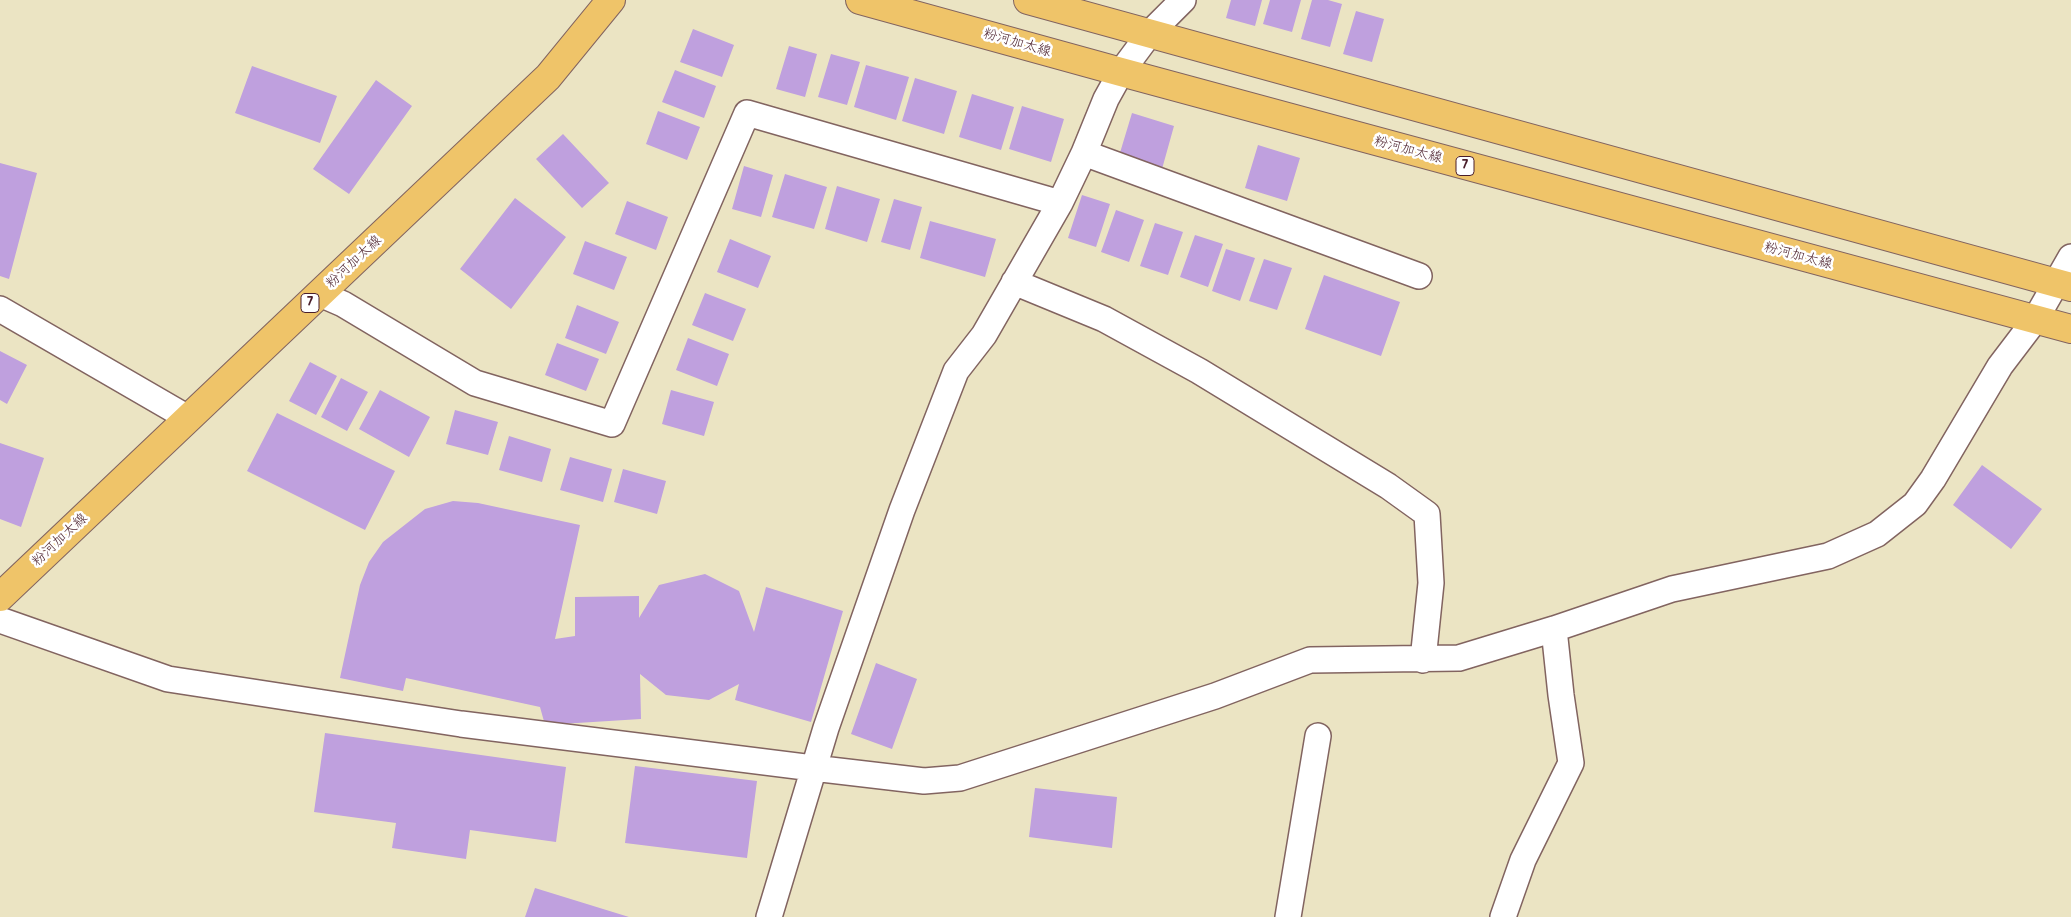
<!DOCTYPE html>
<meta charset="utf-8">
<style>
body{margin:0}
canvas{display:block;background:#ebe4c3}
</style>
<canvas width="2071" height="917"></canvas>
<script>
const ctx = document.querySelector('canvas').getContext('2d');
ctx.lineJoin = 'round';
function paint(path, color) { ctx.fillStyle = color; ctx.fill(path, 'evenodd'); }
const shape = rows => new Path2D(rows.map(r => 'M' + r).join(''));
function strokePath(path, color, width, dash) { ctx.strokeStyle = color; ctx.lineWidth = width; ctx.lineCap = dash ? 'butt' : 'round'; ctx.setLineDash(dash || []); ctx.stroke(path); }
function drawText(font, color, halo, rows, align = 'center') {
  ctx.font = font + ' "Balsamiq Sans","Klee One",sans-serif'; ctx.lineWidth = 5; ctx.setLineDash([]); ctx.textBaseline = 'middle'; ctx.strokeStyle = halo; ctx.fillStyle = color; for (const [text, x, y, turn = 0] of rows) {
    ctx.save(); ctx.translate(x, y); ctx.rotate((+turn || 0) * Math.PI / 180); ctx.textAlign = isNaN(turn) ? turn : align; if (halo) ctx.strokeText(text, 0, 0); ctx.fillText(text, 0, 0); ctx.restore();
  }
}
const building = shape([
 [1231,0,1262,0,1255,26,1226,18],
 [1270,0,1301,0,1292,32,1263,24],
 [1312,0,1328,0,1342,4,1330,47,1301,39],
 [1356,11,1384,19,1372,62,1343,54],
 [693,29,734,45,722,77,680,62],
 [789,46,817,54,805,97,776,89],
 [831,54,860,62,847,105,818,97],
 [866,65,909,77,896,120,854,107],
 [252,66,337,96,320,143,235,113],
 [675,70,716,86,704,118,662,102],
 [915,78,957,91,944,134,902,121],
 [376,80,412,106,349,194,313,169],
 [972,94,1014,107,1001,150,959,137],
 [1022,106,1064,119,1051,162,1009,149],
 [658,111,700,127,687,160,646,144],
 [1132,113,1174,126,1162,169,1119,156],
 [563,134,609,183,582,208,536,159],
 [1258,145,1300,158,1287,201,1245,188],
 [0,163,37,173,9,279,0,276],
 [744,166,773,175,761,217,732,209],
 [785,174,827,187,814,229,772,217],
 [837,186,880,199,867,242,825,229],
 [1082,195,1110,204,1096,247,1068,238],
 [515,198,566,237,511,309,460,269],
 [894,199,922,207,910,250,881,242],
 [627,201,668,217,656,250,615,234],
 [1116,210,1144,220,1129,262,1101,252],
 [930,221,996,239,985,277,920,258],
 [1155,223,1183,232,1168,275,1140,266],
 [1195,235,1223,244,1208,287,1180,277],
 [730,239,771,256,758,288,717,272],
 [585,241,627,257,614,290,573,274],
 [1226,249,1255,258,1240,301,1212,291],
 [1264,259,1292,268,1277,310,1249,301],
 [1324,275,1400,302,1381,356,1305,329],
 [705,293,746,309,733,341,692,325],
 [577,305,619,322,606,354,565,338],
 [688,338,729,354,717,386,676,370],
 [557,343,599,359,586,391,545,375],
 [0,351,27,365,7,404,0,400],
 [310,362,337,376,316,415,289,401],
 [341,378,368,392,347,431,321,417],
 [380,390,430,417,409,457,359,429],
 [671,390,714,402,704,436,662,424],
 [455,410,498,422,488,455,446,444],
 [277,413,395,471,365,530,247,471],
 [509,436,551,449,542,482,499,470],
 [0,443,44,458,21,527,0,519],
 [570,457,612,469,603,502,560,490],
 [1982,465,2042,509,2011,549,1953,505],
 [623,469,666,481,657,514,614,502],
 [453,501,478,503,580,525,555,639,575,636,575,597,639,596,639,618,659,585,705,574,739,591,754,632,766,587,843,611,811,722,735,700,739,684,709,700,666,695,640,674,641,719,545,725,540,707,406,678,403,691,340,678,360,585,369,562,383,542,425,509],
 [876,663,917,679,892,749,851,734],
 [325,733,566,767,556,842,470,830,466,859,392,848,396,823,314,812],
 [635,766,757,781,747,858,625,843],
 [1035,788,1117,797,1112,848,1029,837],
 [535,888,629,917,525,917]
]);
const street = shape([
 [1084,153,1419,276],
 [1014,282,1104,319,1199,371,1388,486,1427,514,1431,583,1423,660],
 [320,294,343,304,475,383,612,424,747,113,1060,203],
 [0,309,188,418],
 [0,620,168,679,461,724,813,768,924,781,960,778,1215,696,1310,660,1459,658,1554,629,1672,589,1828,556,1877,534,1915,504,1933,479,2000,366,2035,320,2071,257],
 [769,917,826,728,902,510,956,371,984,335,1060,203,1084,153,1106,99,1121,72,1150,33,1183,0],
 [1288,917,1318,736],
 [1503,917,1523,860,1571,763,1561,695,1554,629]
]);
const primary = shape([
 [860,0,1121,72,2071,329],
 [1028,0,2071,287],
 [0,597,548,77,611,0]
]);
const shields = [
 [1465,166,18],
 [310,303,18]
];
const shieldNames = [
 ["7",1465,166],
 ["7",310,303]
];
const streetNames = [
 ["粉河加太線",1017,43,16],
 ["粉河加太線",1408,150,15],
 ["粉河加太線",1798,256,15],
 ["粉河加太線",354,262,-43],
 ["粉河加太線",60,540,-43]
];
paint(building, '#bfa0de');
strokePath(street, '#826460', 28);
strokePath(primary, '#826460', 30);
strokePath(street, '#fff', 25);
strokePath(primary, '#efc469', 28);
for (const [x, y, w] of shields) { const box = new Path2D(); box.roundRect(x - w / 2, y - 9.5, w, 19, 4); ctx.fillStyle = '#fff'; ctx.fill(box); strokePath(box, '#4a1f2b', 1); }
drawText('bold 12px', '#4a1f2b', null, shieldNames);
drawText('14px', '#4a1f2b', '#fff', streetNames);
</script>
